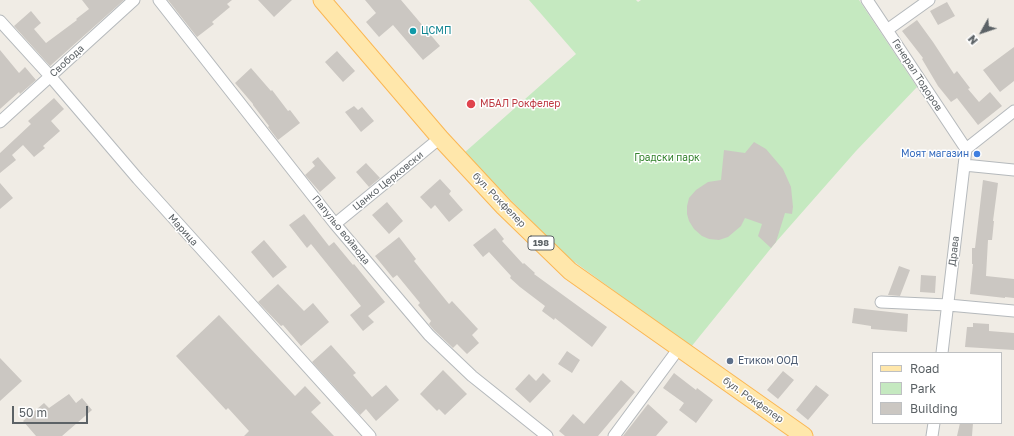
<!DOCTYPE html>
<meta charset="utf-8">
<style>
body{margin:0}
#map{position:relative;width:1014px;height:436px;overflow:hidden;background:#f0ece5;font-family:"Golos Text",sans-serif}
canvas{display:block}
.legend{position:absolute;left:872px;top:352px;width:130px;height:72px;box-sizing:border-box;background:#fff;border:1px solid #bec0c2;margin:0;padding:5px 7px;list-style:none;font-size:12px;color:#5c6266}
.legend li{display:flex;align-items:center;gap:8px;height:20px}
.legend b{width:20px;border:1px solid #bec0c2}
.north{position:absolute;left:962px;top:12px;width:40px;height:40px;-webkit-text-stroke:3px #fff;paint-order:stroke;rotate:230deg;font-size:11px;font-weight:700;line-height:16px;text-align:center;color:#5c6266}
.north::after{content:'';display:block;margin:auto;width:14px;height:18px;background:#5c6266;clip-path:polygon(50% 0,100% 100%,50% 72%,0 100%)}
.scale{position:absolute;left:12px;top:406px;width:76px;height:18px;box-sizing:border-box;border:2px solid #5c6266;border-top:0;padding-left:5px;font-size:12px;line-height:14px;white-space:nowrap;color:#5c6266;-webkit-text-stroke:3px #fff;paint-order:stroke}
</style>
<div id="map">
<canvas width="1014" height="436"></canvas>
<ul class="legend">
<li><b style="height:5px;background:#ffe7ab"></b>Road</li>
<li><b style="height:11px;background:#c5e9c0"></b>Park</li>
<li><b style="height:11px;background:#cbc7c2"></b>Building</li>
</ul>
<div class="north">N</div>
<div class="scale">50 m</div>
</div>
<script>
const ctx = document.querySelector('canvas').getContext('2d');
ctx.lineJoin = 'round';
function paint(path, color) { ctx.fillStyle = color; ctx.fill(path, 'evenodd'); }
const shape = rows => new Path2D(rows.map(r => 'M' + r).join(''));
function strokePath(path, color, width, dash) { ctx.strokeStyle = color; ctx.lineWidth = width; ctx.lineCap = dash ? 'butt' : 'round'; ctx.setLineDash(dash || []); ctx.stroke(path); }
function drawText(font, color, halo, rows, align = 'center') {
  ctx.font = font + ' "Golos Text",sans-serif'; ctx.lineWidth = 3; ctx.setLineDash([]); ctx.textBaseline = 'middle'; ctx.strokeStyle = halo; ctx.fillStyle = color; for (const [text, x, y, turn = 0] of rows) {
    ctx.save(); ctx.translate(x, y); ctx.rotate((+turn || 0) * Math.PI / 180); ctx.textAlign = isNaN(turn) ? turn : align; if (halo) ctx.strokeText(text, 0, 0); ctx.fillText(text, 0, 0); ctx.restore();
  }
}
const green = shape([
 [529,0,636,0,638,2,641,0,859,0,917,87,856,151,776,242,691,347,565,255,464,153,576,54]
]);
const building = shape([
 [82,0,124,0,50,66,14,26,31,11,41,23,34,29,46,43,77,20,76,19,89,9],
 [168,0,232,0,227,4,230,7,212,22,214,24,197,37],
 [258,0,292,0,274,17],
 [365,0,401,0,440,46,423,60,393,25,379,37,366,22,376,13],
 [947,2,955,16,938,25,930,11],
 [917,20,933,42,954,74,957,71,970,88,968,89,979,102,990,92,1002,106,978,125,957,98,951,102,938,86,922,59,923,58,902,31],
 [1014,47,1014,81,1000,92,983,70],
 [0,50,19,73,25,67,36,80,20,94,19,92,0,109],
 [337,51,355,71,343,82,325,62],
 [251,68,271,91,272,90,288,111,290,110,300,123,278,140,268,127,269,126,253,105,253,104,235,83],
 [54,98,64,109,51,121,60,131,43,146,45,148,34,157,23,145,12,155,16,160,0,173,0,153,31,124,28,121],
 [354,106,358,110,362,107,374,121,361,132,345,112],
 [754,142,766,149,783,169,791,187,793,207,792,214,785,213,776,242,771,248,758,236,762,224,745,218,741,226,728,237,719,240,709,239,702,236,694,229,689,221,687,214,687,206,689,198,696,190,708,182,721,180,724,150,745,153],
 [318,157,336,178,320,192,305,175,315,166,312,162],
 [366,163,380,178,369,187,356,172],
 [440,179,451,191,449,194,463,210,449,222,435,205,431,209,420,197],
 [983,180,998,183,993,221,994,221,992,240,988,240,986,276,1014,279,1014,298,1005,297,1005,298,970,294,973,264,972,264,972,248,975,248],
 [0,183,13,198,0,209],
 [387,202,403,221,389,234,372,215],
 [304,214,329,246,334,242,353,265,354,264,385,302,368,316,374,322,363,331,350,315,361,306,311,244,307,248,289,225],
 [495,228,504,239,502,241,523,264,524,263,535,273,534,274,607,327,592,347,555,318,554,320,542,311,545,306,520,287,510,278,511,276,489,252,483,257,473,245],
 [399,237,416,259,414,261,449,304,452,301,478,329,472,335,479,343,467,354,457,344,453,348,434,330,429,324,431,321,418,305,420,303,397,275,393,278,375,256],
 [264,240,287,267,273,278,251,252],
 [899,266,910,270,900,296,888,295],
 [921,275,936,276,935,293,920,292],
 [278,284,304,311,313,303,329,322,301,346,283,325,281,326,258,302],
 [854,308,908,314,907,332,871,329,871,326,852,323],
 [219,315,295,396,305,386,321,403,311,412,334,436,244,436,249,431,228,408,226,410,176,356],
 [973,323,989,324,989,331,1014,333,1014,350,965,347,967,327,973,327],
 [331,345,356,373,353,375,372,397,386,385,399,400,376,421,366,409,360,415,312,362],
 [567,351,580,360,572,373,558,364],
 [0,358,22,381,0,401],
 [443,370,467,394,445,415,439,409,437,411,420,394],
 [783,371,794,380,778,399,767,390],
 [543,373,551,381,530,403,515,389,529,374,536,381],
 [674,373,696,390,697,388,713,400,696,423,679,410,684,403,663,388],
 [621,380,635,392,598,436,565,436,559,431,573,414,584,424],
 [816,385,829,395,808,420,796,410],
 [69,394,76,403,82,398,92,410,62,436,36,436,23,421,44,403,49,408],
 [648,404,668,422,656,436,623,436],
 [960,423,973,423,972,436,957,436]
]);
const street = shape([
 [159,0,335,224,429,335,472,376,547,436],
 [867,0,966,149],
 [0,21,50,76,138,179,370,436],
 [887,30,929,0],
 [0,122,134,0],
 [966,149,1014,111],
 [964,165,1014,170],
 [335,224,440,138],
 [881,302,948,305,1014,311],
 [942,353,966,149],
 [614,436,679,348],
 [932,436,934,423]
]);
const primary = shape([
 [322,0,440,138,504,207,570,271,804,436]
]);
const markers = [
 [413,31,4,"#0f9aa8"],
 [471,104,5,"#e0444e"],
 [977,154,4,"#3f7fe0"],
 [730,361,4,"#5c6f8a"]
];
const shields = [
 [541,243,26]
];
const shieldNames = [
 ["198",541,243]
];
const cultureNames = [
 ["ЦСМП",421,31]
];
const streetNames = [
 ["Свобода",67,61,-42],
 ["Генерал Тодоров",917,75,57],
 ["Цанко Церковски",388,181,-39],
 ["бул. Рокфелер",499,200,46],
 ["Марица",183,230,48],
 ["Папульо войвода",341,230,51],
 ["Драва",954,251,-83],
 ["бул. Рокфелер",753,400,35]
];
const healthNames = [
 ["МБАЛ Рокфелер",480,104]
];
const shopNames = [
 ["Моят магазин",969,154]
];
const parkNames = [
 ["Градски парк",667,158]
];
const serviceNames = [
 ["Етиком ООД",738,361]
];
paint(green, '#c5e9c0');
paint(building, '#cbc7c2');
strokePath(street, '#b5b9bc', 13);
strokePath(primary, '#fbb753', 19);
strokePath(street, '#fff', 11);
strokePath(primary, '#ffe7ab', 17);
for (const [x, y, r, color] of markers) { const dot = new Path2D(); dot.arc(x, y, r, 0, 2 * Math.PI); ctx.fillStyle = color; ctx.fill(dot); strokePath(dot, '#fff', 1.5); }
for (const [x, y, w] of shields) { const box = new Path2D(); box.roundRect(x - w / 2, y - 7, w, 14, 3); ctx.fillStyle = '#fff'; ctx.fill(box); strokePath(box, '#5c6266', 1); }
drawText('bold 9px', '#5c6266', null, shieldNames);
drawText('10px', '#0d838f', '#fff', cultureNames, 'left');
drawText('10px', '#5c6266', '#fff', streetNames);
drawText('10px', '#be3a42', '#fff', healthNames, 'left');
drawText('10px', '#366cbe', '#fff', shopNames, 'right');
drawText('10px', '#35832f', '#fff', parkNames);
drawText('10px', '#4e5e75', '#fff', serviceNames, 'left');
</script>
